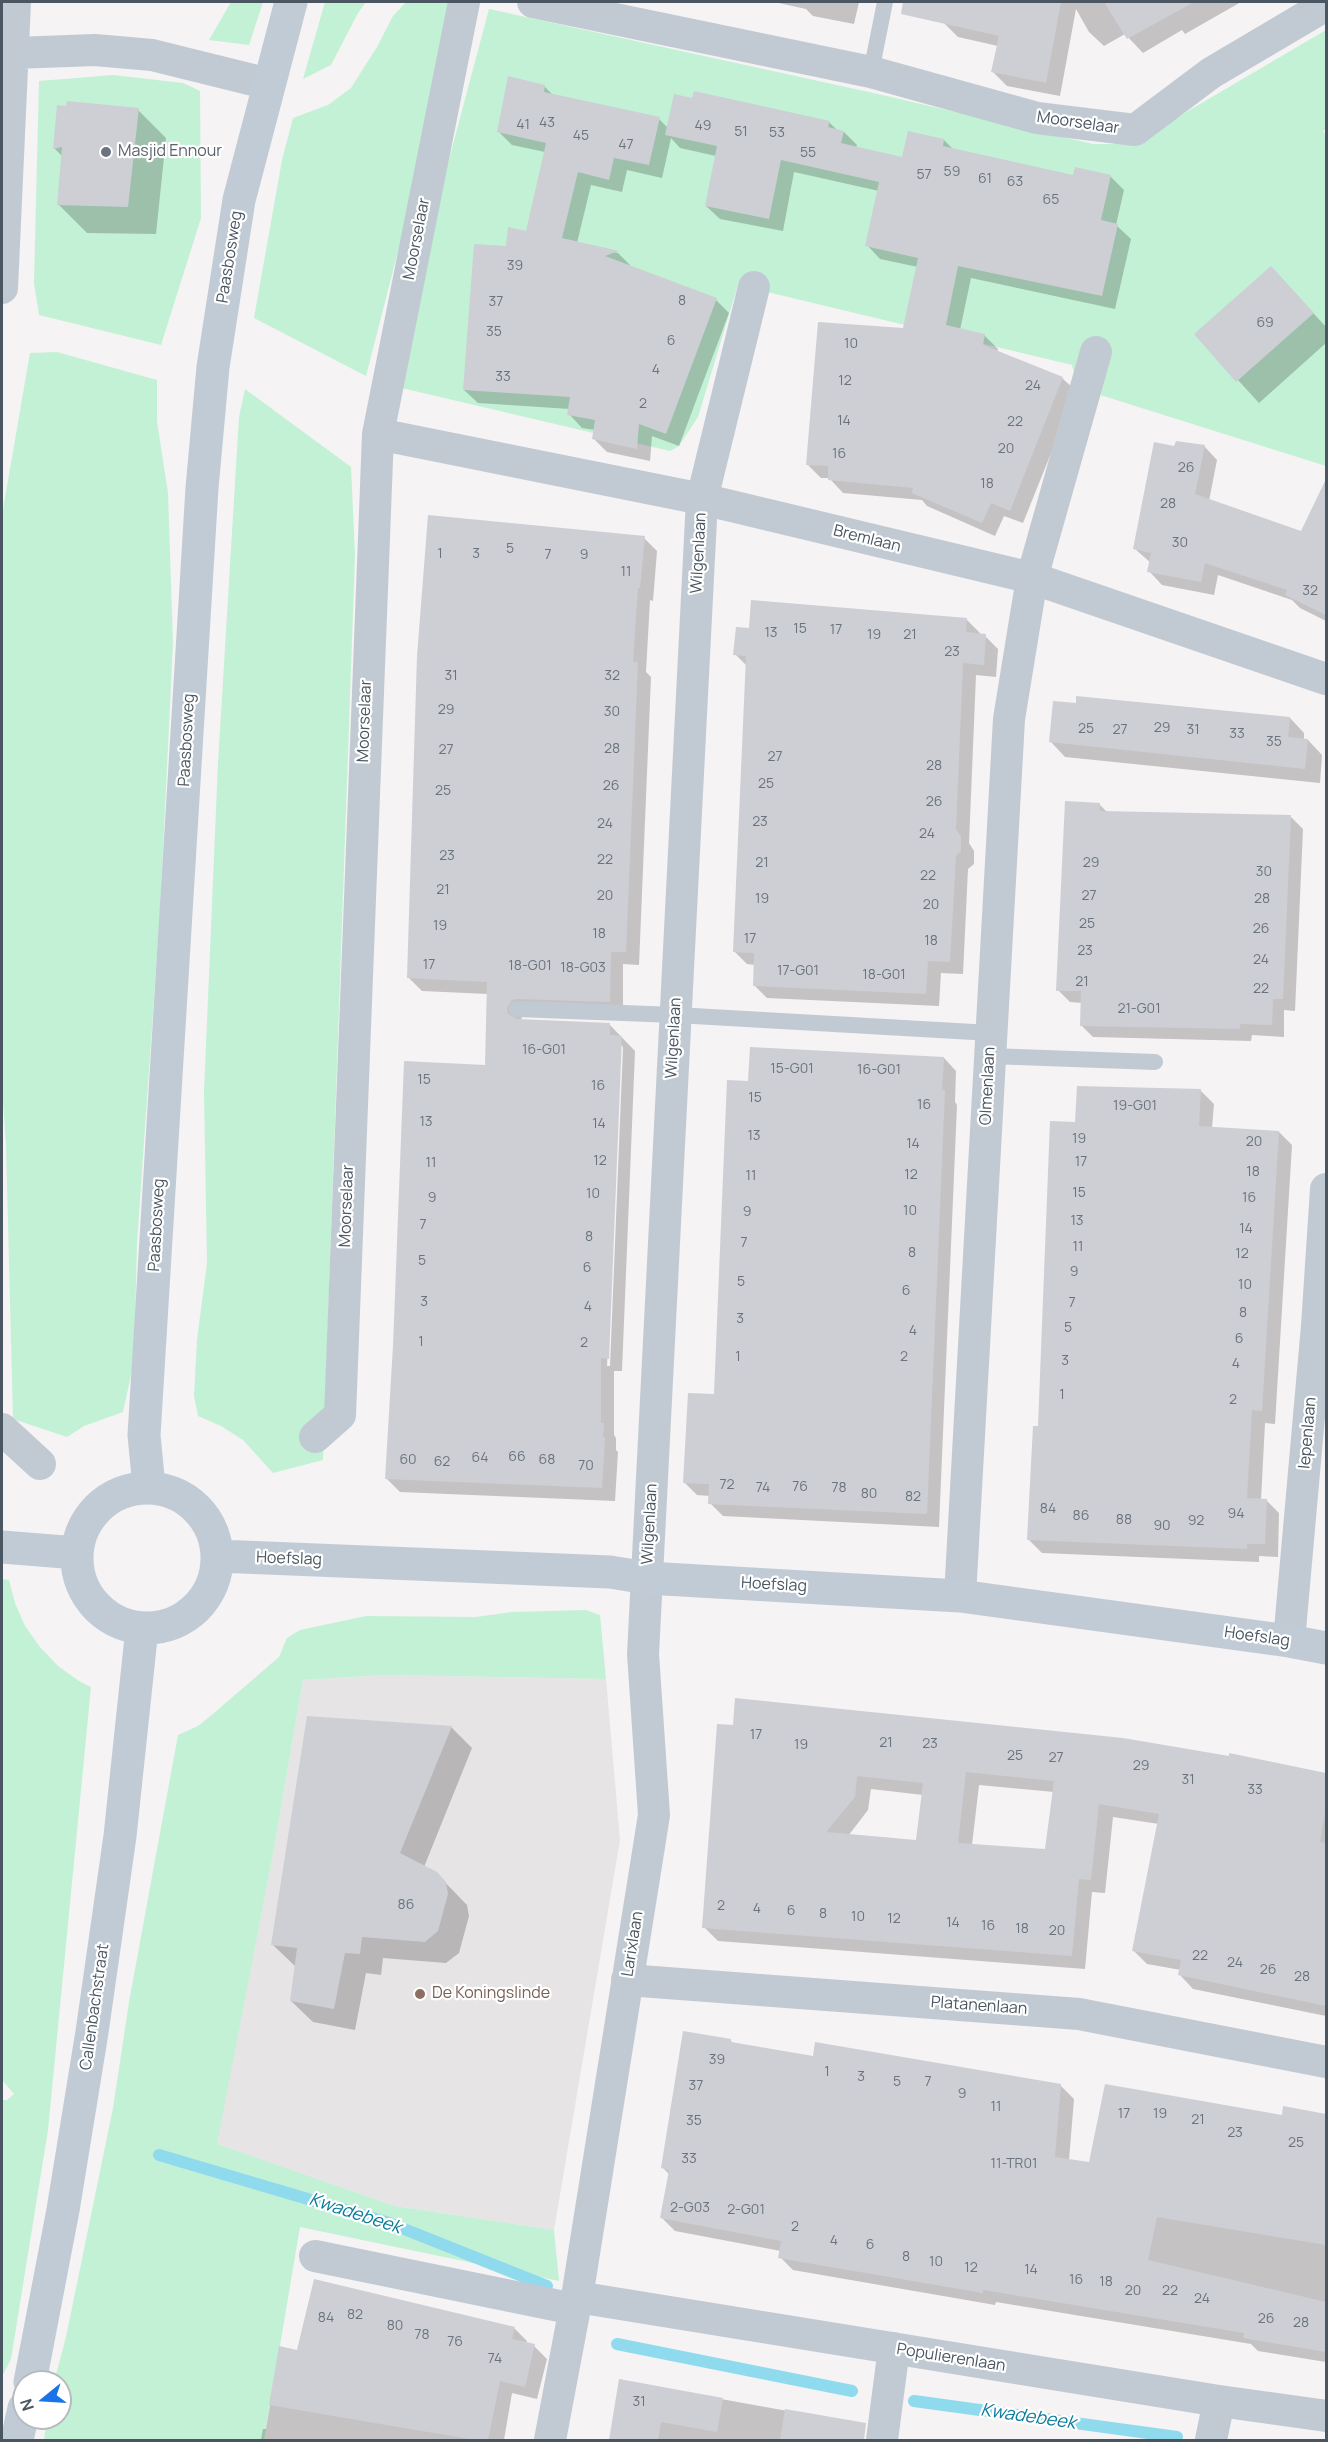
<!DOCTYPE html>
<style>
body{margin:0}
#map{position:relative;width:1328px;height:2442px;overflow:hidden;background:#f5f3f3;font-family:Manrope,sans-serif}
canvas{display:block}
.frame{position:absolute;inset:0;border:3px solid #4a5661;pointer-events:none}
.north{position:absolute;left:12px;top:2370px;width:60px;height:60px;box-sizing:border-box;background:#fff;border:2px solid #b7bbc0;border-radius:50%;rotate:252deg;font-size:16px;font-weight:700;line-height:24px;text-align:center;color:#4a5661}
.north::after{content:'';display:block;margin:auto;width:21px;height:27px;background:#1a73e8;clip-path:polygon(50% 0,100% 100%,50% 72%,0 100%)}
</style>
<div id="map">
<canvas width="1328" height="2442"></canvas>
<div class="frame"></div>
<div class="north">N</div>
</div>
<script>
const ctx = document.querySelector('canvas').getContext('2d');
ctx.lineJoin = 'round';
function paint(path, color) { ctx.fillStyle = color; ctx.fill(path, 'evenodd'); }
const shape = rows => new Path2D(rows.map(r => 'M' + r).join(''));
function strokePath(path, color, width, dash) { ctx.strokeStyle = color; ctx.lineWidth = width; ctx.lineCap = dash ? 'butt' : 'round'; ctx.setLineDash(dash || []); ctx.stroke(path); }
function drawText(font, color, halo, rows, align = 'center') {
  ctx.font = font + ' Manrope,sans-serif'; ctx.lineWidth = 4.5; ctx.setLineDash([]); ctx.textBaseline = 'middle'; ctx.strokeStyle = halo; ctx.fillStyle = color; for (const [text, x, y, turn = 0] of rows) {
    ctx.save(); ctx.translate(x, y); ctx.rotate((+turn || 0) * Math.PI / 180); ctx.textAlign = isNaN(turn) ? turn : align; if (halo) ctx.strokeText(text, 0, 0); ctx.fillText(text, 0, 0); ctx.restore();
  }
}
const education = shape([
 [385,1675,606,1679,620,1840,554,2230,395,2206,216,2144,275,1843,303,1680]
]);
const green = shape([
 [231,2,263,2,249,45,209,40],
 [325,2,366,2,358,13,331,65,303,79],
 [406,2,462,2,366,376,254,318,282,160,293,118,328,105,351,88,377,47,393,16],
 [489,9,878,94,1093,144,1120,144,1137,141,1326,30,1326,129,1323,131,1326,136,1326,466,1078,388,1072,365,738,285,698,417,679,446,670,451,389,385],
 [113,75,183,83,200,91,201,218,161,345,39,315,34,283,39,81],
 [57,352,157,380,157,421,168,493,173,643,160,912,137,1243,134,1361,123,1412,84,1426,67,1437,13,1419,6,1144,2,1086,2,515,30,353],
 [245,389,351,467,355,555,323,1460,273,1473,243,1440,221,1426,198,1416,194,1396,197,1340,207,1263,204,1092,218,763,239,417],
 [2,1579,9,1580,15,1603,25,1626,40,1647,58,1666,79,1681,91,1687,48,2130,11,2359,2,2377,2,2100,7,2100,14,2094,2,2080],
 [586,1610,600,1615,606,1679,385,1675,303,1680,275,1843,217,2144,395,2206,554,2230,559,2281,300,2227,264,2440,44,2440,47,2418,60,2418,60,2382,54,2382,66,2337,113,2108,129,2002,178,1735,198,1726,214,1713,279,1657,287,1638,300,1630,366,1616,476,1617,512,1612]
]);
const shadow = shape([
 [774,2,859,2,854,24,813,16,806,9],
 [948,2,1241,2,1185,34,1182,30,1143,53,1125,34,1104,46,1089,32,1076,9,1060,96,1007,86,993,72,998,46,958,37,944,23],
 [544,86,553,95,659,119,668,128,829,122,838,131,844,132,857,145,856,148,903,158,944,140,954,150,1074,177,1110,176,1124,190,1116,225,1131,239,1115,309,971,278,960,330,984,335,998,349,997,352,1062,378,1076,391,1023,523,1004,516,995,536,927,506,922,500,843,493,829,478,821,478,807,464,904,330,918,267,880,259,867,245,879,191,794,172,783,231,720,219,706,206,716,156,680,148,671,138,662,178,627,170,622,192,591,185,577,243,618,253,630,265,627,266,716,300,729,313,679,446,652,436,650,461,607,452,594,439,595,430,582,428,569,414,570,409,478,403,464,390,508,247,527,232,545,152,512,145,498,131],
 [138,110,166,138,156,234,87,233,59,205,62,156,54,148],
 [1292,290,1326,327,1326,343,1259,403,1196,334],
 [1204,446,1217,460,1209,501,1302,532,1321,493,1326,495,1326,621,1300,608,1292,600,1218,575,1214,595,1162,585,1149,571,1151,563,1135,549,1176,448],
 [644,538,657,551,653,601,650,600,646,672,651,677,639,965,623,964,623,1015,525,1013,520,1021,609,1024,635,1051,622,1371,614,1371,614,1435,616,1438,616,1450,618,1452,615,1501,400,1492,387,1479,487,1066,488,994,422,991,409,978],
 [620,1044,623,1047,610,1366,607,1366],
 [967,620,980,633,979,635,985,636,998,649,996,677,976,675,969,843,974,851,974,864,968,869,963,974,941,973,939,1006,767,998,754,985,755,965,747,964,734,951,747,666,735,654,750,629],
 [1290,718,1304,733,1304,740,1308,740,1322,755,1320,783,1065,757,1051,742],
 [1100,805,1107,812,1291,817,1303,829,1295,1011,1284,1010,1284,1037,1252,1035,1251,1041,1093,1037,1081,1025,1082,1003,1070,1002,1058,990],
 [944,1058,956,1071,955,1102,957,1105,939,1527,723,1516,710,1503,710,1496,697,1495,684,1482,715,1396,749,1082],
 [1201,1091,1214,1104,1212,1128,1279,1132,1292,1145,1275,1424,1265,1423,1261,1500,1266,1500,1279,1513,1278,1557,1259,1556,1259,1562,1042,1553,1029,1540,1039,1427,1077,1123],
 [719,1726,1230,1757,1230,1755,1326,1774,1326,2016,1193,1989,1180,1975,1181,1970,1147,1964,1133,1950,1159,1824,1113,1817,1105,1893,1092,1892,1085,1969,718,1941,704,1927],
 [979,1785,1054,1792,1047,1851,972,1845],
 [871,1789,923,1795,918,1842,848,1836,868,1810],
 [451,1727,472,1748,424,1867,436,1873,467,1905,469,1916,459,1953,446,1963,383,1958,381,1975,366,1973,355,2030,313,2022,291,2001,296,1967,273,1945],
 [731,2041,734,2044,814,2058,1061,2086,1074,2099,1069,2160,1090,2163,1283,2116,1284,2108,1326,2115,1326,2362,1258,2351,1251,2344,996,2302,995,2305,793,2270,780,2257,781,2251,675,2231,662,2218,670,2175,663,2168],
 [514,2328,527,2341,526,2344,534,2346,547,2359,537,2399,512,2393,504,2440,261,2440,263,2429,266,2429,280,2348,298,2351],
 [621,2381,832,2419,846,2433,844,2440,610,2440]
]);
const stream = shape([
 [159,2155,389,2223,547,2286],
 [617,2344,852,2391],
 [914,2401,1177,2437]
]);
const building = shape([
 [903,2,1061,2,1046,83,991,72,999,36,901,14],
 [1104,2,1194,2,1127,39],
 [508,76,545,85,544,92,660,117,649,165,614,158,609,180,578,172,562,238,619,251,605,256,717,298,666,434,639,424,637,449,592,439,595,420,567,415,570,397,463,390,474,244,506,246,508,227,526,231,546,143,497,132],
 [694,91,830,121,828,127,844,131,841,143,902,157,908,131,944,139,943,146,1073,175,1075,167,1111,175,1101,220,1118,224,1102,296,958,266,946,325,985,334,983,345,1063,377,1010,511,991,503,982,523,912,493,913,488,828,480,828,466,806,465,818,322,903,328,918,258,865,246,879,182,781,160,769,219,705,206,717,146,665,135,674,94,692,98],
 [67,101,139,108,128,207,57,205,62,147,53,149,57,105,66,106],
 [1271,266,1314,313,1236,382,1194,334],
 [1176,441,1205,445,1195,494,1301,531,1326,479,1326,615,1285,595,1287,590,1205,563,1201,582,1147,572,1151,553,1133,549,1154,442,1174,446],
 [428,515,645,536,640,588,638,588,633,662,638,662,626,952,611,952,610,1002,517,999,512,1000,507,1008,508,1014,517,1019,610,1023,610,1035,622,1036,609,1359,601,1358,601,1423,604,1423,603,1437,605,1437,602,1488,385,1479,393,1346,404,1061,485,1065,487,982,407,978,417,656],
 [751,600,967,618,966,632,986,634,984,665,963,663,956,829,961,837,961,851,956,856,950,962,928,961,926,994,753,986,754,953,733,952,746,656,733,655,736,627,749,628],
 [1076,696,1290,717,1288,737,1308,739,1305,769,1049,742,1053,701,1076,703],
 [1065,801,1100,803,1100,811,1291,815,1283,999,1273,999,1272,1025,1240,1024,1240,1029,1080,1026,1081,991,1056,991],
 [750,1047,944,1057,942,1090,945,1090,927,1514,708,1504,709,1484,683,1483,688,1393,714,1394,727,1080,748,1081],
 [1077,1086,1201,1089,1199,1126,1279,1131,1262,1411,1252,1410,1247,1498,1267,1499,1265,1544,1247,1544,1247,1549,1027,1540,1033,1426,1038,1426,1050,1121,1075,1122],
 [735,1698,1123,1738,1229,1756,1229,1753,1326,1773,1326,1808,1320,1842,1326,1843,1326,2006,1178,1975,1181,1960,1132,1951,1159,1814,1099,1804,1091,1880,1079,1879,1072,1956,702,1928,717,1724,733,1725],
 [966,1772,1054,1781,1045,1849,958,1843],
 [857,1776,923,1783,916,1840,826,1832,855,1797],
 [307,1716,452,1726,400,1853,437,1872,446,1882,448,1894,438,1931,425,1942,362,1937,360,1954,345,1953,334,2009,290,2001,297,1948,271,1945],
 [683,2031,731,2039,731,2042,813,2056,815,2042,1061,2084,1055,2157,1089,2162,1105,2084,1282,2115,1283,2106,1326,2114,1326,2245,1157,2217,1148,2260,1326,2302,1326,2352,1243,2338,1244,2333,983,2290,983,2293,778,2258,781,2241,660,2218,669,2170,661,2168],
 [314,2279,515,2327,512,2339,535,2344,525,2387,500,2381,488,2440,475,2440,269,2405,279,2346,297,2350],
 [619,2379,723,2398,717,2432,661,2422,658,2440,609,2440],
 [785,2409,866,2423,864,2440,780,2440]
]);
const lane = shape([
 [871,72,885,2],
 [517,1009,676,1015,991,1033],
 [990,1056,1155,1062]
]);
const street = shape([
 [533,2,871,72,1037,118,1135,130,1211,73,1326,5],
 [14,53,95,50,152,55,269,84],
 [2,288,15,2],
 [378,434,702,499,1032,578,1326,679],
 [2,1429,40,1464],
 [315,1437,340,1415,378,434,464,2],
 [960,1596,1009,719,1032,578,1096,352],
 [1289,1641,1317,1326,1326,1189],
 [627,1980,1079,2014,1326,2062],
 [315,2256,574,2309],
 [577,2297,1219,2401,1326,2416],
 [550,2440,577,2297,654,1815,643,1654,702,499,754,287],
 [882,2440,894,2348],
 [1211,2440,1219,2401]
]);
const secondary = shape([
 [149,1487,144,1435,202,488,213,367,239,200,291,2],
 '77 1558a70 70 0 1 1 140 0a70 70 0 1 1-140 0Z',
 [2,1547,77,1553],
 [218,1556,610,1572,647,1578,960,1596,1289,1641,1326,1648],
 [30,2382,63,2210,92,2032,120,1836,142,1628],
 [17,2440,24,2408]
]);
const markers = [
 [106,152,6,"#6b7280"],
 [420,1994,6,"#8d6e63"]
];
const numberNames = [
 ["43",547,123],
 ["41",523,125],
 ["49",703,126],
 ["51",741,132],
 ["53",777,133],
 ["45",581,136],
 ["47",626,145],
 ["55",808,153],
 ["59",952,172],
 ["57",924,175],
 ["61",985,179],
 ["63",1015,182],
 ["65",1051,200],
 ["39",515,266],
 ["8",682,301],
 ["37",496,302],
 ["69",1265,323],
 ["35",494,332],
 ["6",671,341],
 ["10",851,344],
 ["4",656,370],
 ["33",503,377],
 ["12",845,381],
 ["24",1033,386],
 ["2",643,404],
 ["14",844,421],
 ["22",1015,422],
 ["20",1006,449],
 ["16",839,454],
 ["26",1186,468],
 ["18",987,484],
 ["28",1168,504],
 ["30",1180,543],
 ["5",510,549],
 ["1",440,554],
 ["3",476,554],
 ["7",548,555],
 ["9",584,555],
 ["11",626,572],
 ["32",1310,591],
 ["15",800,629],
 ["17",836,630],
 ["13",771,633],
 ["19",874,635],
 ["21",910,635],
 ["23",952,652],
 ["31",451,676],
 ["32",612,676],
 ["29",446,710],
 ["30",612,712],
 ["29",1162,728],
 ["25",1086,729],
 ["27",1120,730],
 ["31",1193,730],
 ["33",1237,734],
 ["35",1274,742],
 ["28",612,749],
 ["27",446,750],
 ["27",775,757],
 ["28",934,766],
 ["25",766,784],
 ["26",611,786],
 ["25",443,791],
 ["26",934,802],
 ["23",760,822],
 ["24",605,824],
 ["24",927,834],
 ["23",447,856],
 ["22",605,860],
 ["21",762,863],
 ["29",1091,863],
 ["30",1264,872],
 ["22",928,876],
 ["21",443,890],
 ["20",605,896],
 ["27",1089,896],
 ["19",762,899],
 ["28",1262,899],
 ["20",931,905],
 ["25",1087,924],
 ["19",440,926],
 ["26",1261,929],
 ["18",599,934],
 ["17",750,939],
 ["18",931,941],
 ["23",1085,951],
 ["24",1261,960],
 ["17",429,965],
 ["18-G01",530,966],
 ["18-G03",583,968],
 ["17-G01",798,971],
 ["18-G01",884,975],
 ["21",1082,982],
 ["22",1261,989],
 ["21-G01",1139,1009],
 ["16-G01",544,1050],
 ["15-G01",792,1069],
 ["16-G01",879,1070],
 ["15",424,1080],
 ["16",598,1086],
 ["15",755,1098],
 ["16",924,1105],
 ["19-G01",1135,1106],
 ["13",426,1122],
 ["14",599,1124],
 ["13",754,1136],
 ["19",1079,1139],
 ["20",1254,1142],
 ["14",913,1144],
 ["12",600,1161],
 ["17",1081,1162],
 ["11",431,1163],
 ["18",1253,1172],
 ["12",911,1175],
 ["11",751,1176],
 ["15",1079,1193],
 ["10",593,1194],
 ["9",432,1198],
 ["16",1249,1198],
 ["10",910,1211],
 ["9",747,1212],
 ["13",1077,1221],
 ["7",423,1225],
 ["14",1246,1229],
 ["8",589,1237],
 ["7",744,1243],
 ["11",1078,1247],
 ["8",912,1253],
 ["12",1242,1254],
 ["5",422,1261],
 ["6",587,1268],
 ["9",1074,1272],
 ["5",741,1282],
 ["10",1245,1285],
 ["6",906,1291],
 ["3",424,1302],
 ["7",1072,1303],
 ["4",588,1307],
 ["8",1243,1313],
 ["3",740,1319],
 ["5",1068,1328],
 ["4",913,1331],
 ["6",1239,1339],
 ["1",421,1342],
 ["2",584,1343],
 ["1",738,1357],
 ["2",904,1357],
 ["3",1065,1361],
 ["4",1236,1364],
 ["1",1062,1395],
 ["2",1233,1400],
 ["66",517,1457],
 ["64",480,1458],
 ["60",408,1460],
 ["68",547,1460],
 ["62",442,1462],
 ["70",586,1466],
 ["72",727,1485],
 ["76",800,1487],
 ["74",763,1488],
 ["78",839,1488],
 ["80",869,1494],
 ["82",913,1497],
 ["84",1048,1509],
 ["94",1236,1514],
 ["86",1081,1516],
 ["88",1124,1520],
 ["92",1196,1521],
 ["90",1162,1526],
 ["17",756,1735],
 ["21",886,1743],
 ["23",930,1744],
 ["19",801,1745],
 ["25",1015,1756],
 ["27",1056,1758],
 ["29",1141,1766],
 ["31",1188,1780],
 ["33",1255,1790],
 ["86",406,1905],
 ["2",721,1906],
 ["4",757,1909],
 ["6",791,1911],
 ["8",823,1914],
 ["10",858,1917],
 ["12",894,1919],
 ["14",953,1923],
 ["16",988,1926],
 ["18",1022,1929],
 ["20",1057,1931],
 ["22",1200,1956],
 ["24",1235,1963],
 ["26",1268,1970],
 ["28",1302,1977],
 ["39",717,2060],
 ["1",827,2072],
 ["3",861,2077],
 ["5",897,2082],
 ["7",928,2082],
 ["37",696,2086],
 ["9",962,2094],
 ["11",996,2107],
 ["17",1124,2114],
 ["19",1160,2114],
 ["21",1198,2120],
 ["35",694,2121],
 ["23",1235,2133],
 ["25",1296,2143],
 ["33",689,2159],
 ["11-TR01",1014,2164],
 ["2-G03",690,2208],
 ["2-G01",746,2210],
 ["2",795,2227],
 ["4",834,2241],
 ["6",870,2245],
 ["8",906,2257],
 ["10",936,2262],
 ["12",971,2268],
 ["14",1031,2270],
 ["16",1076,2280],
 ["18",1106,2282],
 ["20",1133,2291],
 ["22",1170,2291],
 ["24",1202,2299],
 ["82",355,2315],
 ["84",326,2318],
 ["26",1266,2319],
 ["28",1301,2323],
 ["80",395,2326],
 ["78",422,2335],
 ["76",455,2342],
 ["74",495,2359],
 ["31",639,2402]
];
const streetNames = [
 ["Moorselaar",1078,123,8],
 ["Moorselaar",417,239,-79],
 ["Paasbosweg",230,257,-81],
 ["Bremlaan",867,539,14],
 ["Wilgenlaan",699,553,-87],
 ["Moorselaar",365,721,-88],
 ["Paasbosweg",187,740,-87],
 ["Wilgenlaan",674,1038,-87],
 ["Olmenlaan",988,1086,-87],
 ["Moorselaar",347,1206,-88],
 ["Paasbosweg",157,1225,-87],
 ["Iepenlaan",1308,1433,-85],
 ["Wilgenlaan",650,1524,-87],
 ["Hoefslag",289,1559,2],
 ["Hoefslag",774,1585,3],
 ["Hoefslag",1257,1637,8],
 ["Larixlaan",633,1944,-81],
 ["Platanenlaan",979,2006,4],
 ["Callenbachstraat",95,2007,-82],
 ["Populierenlaan",951,2358,9]
];
const worshipNames = [
 ["Masjid Ennour",118,152]
];
const educationNames = [
 ["De Koningslinde",432,1994]
];
const waterNames = [
 ["Kwadebeek",355,2214,18],
 ["Kwadebeek",1028,2417,8]
];
paint(education, '#e6e4e5');
paint(green, '#c3f1d5');
paint(shadow, '#0003');
strokePath(stream, '#90daee', 12);
paint(building, '#cdcfd5');
strokePath(lane, '#c1cad2', 16);
strokePath(street, '#c1cad2', 32);
strokePath(secondary, '#c1cbd6', 33);
for (const [x, y, r, color] of markers) { const dot = new Path2D(); dot.arc(x, y, r, 0, 2 * Math.PI); ctx.fillStyle = color; ctx.fill(dot); strokePath(dot, '#fff', 2); }
drawText('14px', '#6b747e', null, numberNames);
drawText('16px', '#4a5661', '#fff', streetNames);
drawText('16px', '#5b616d', '#fff', worshipNames, 'left');
drawText('16px', '#785e54', '#fff', educationNames, 'left');
drawText('italic 18px', '#0c7c9b', '#fff', waterNames);
</script>
